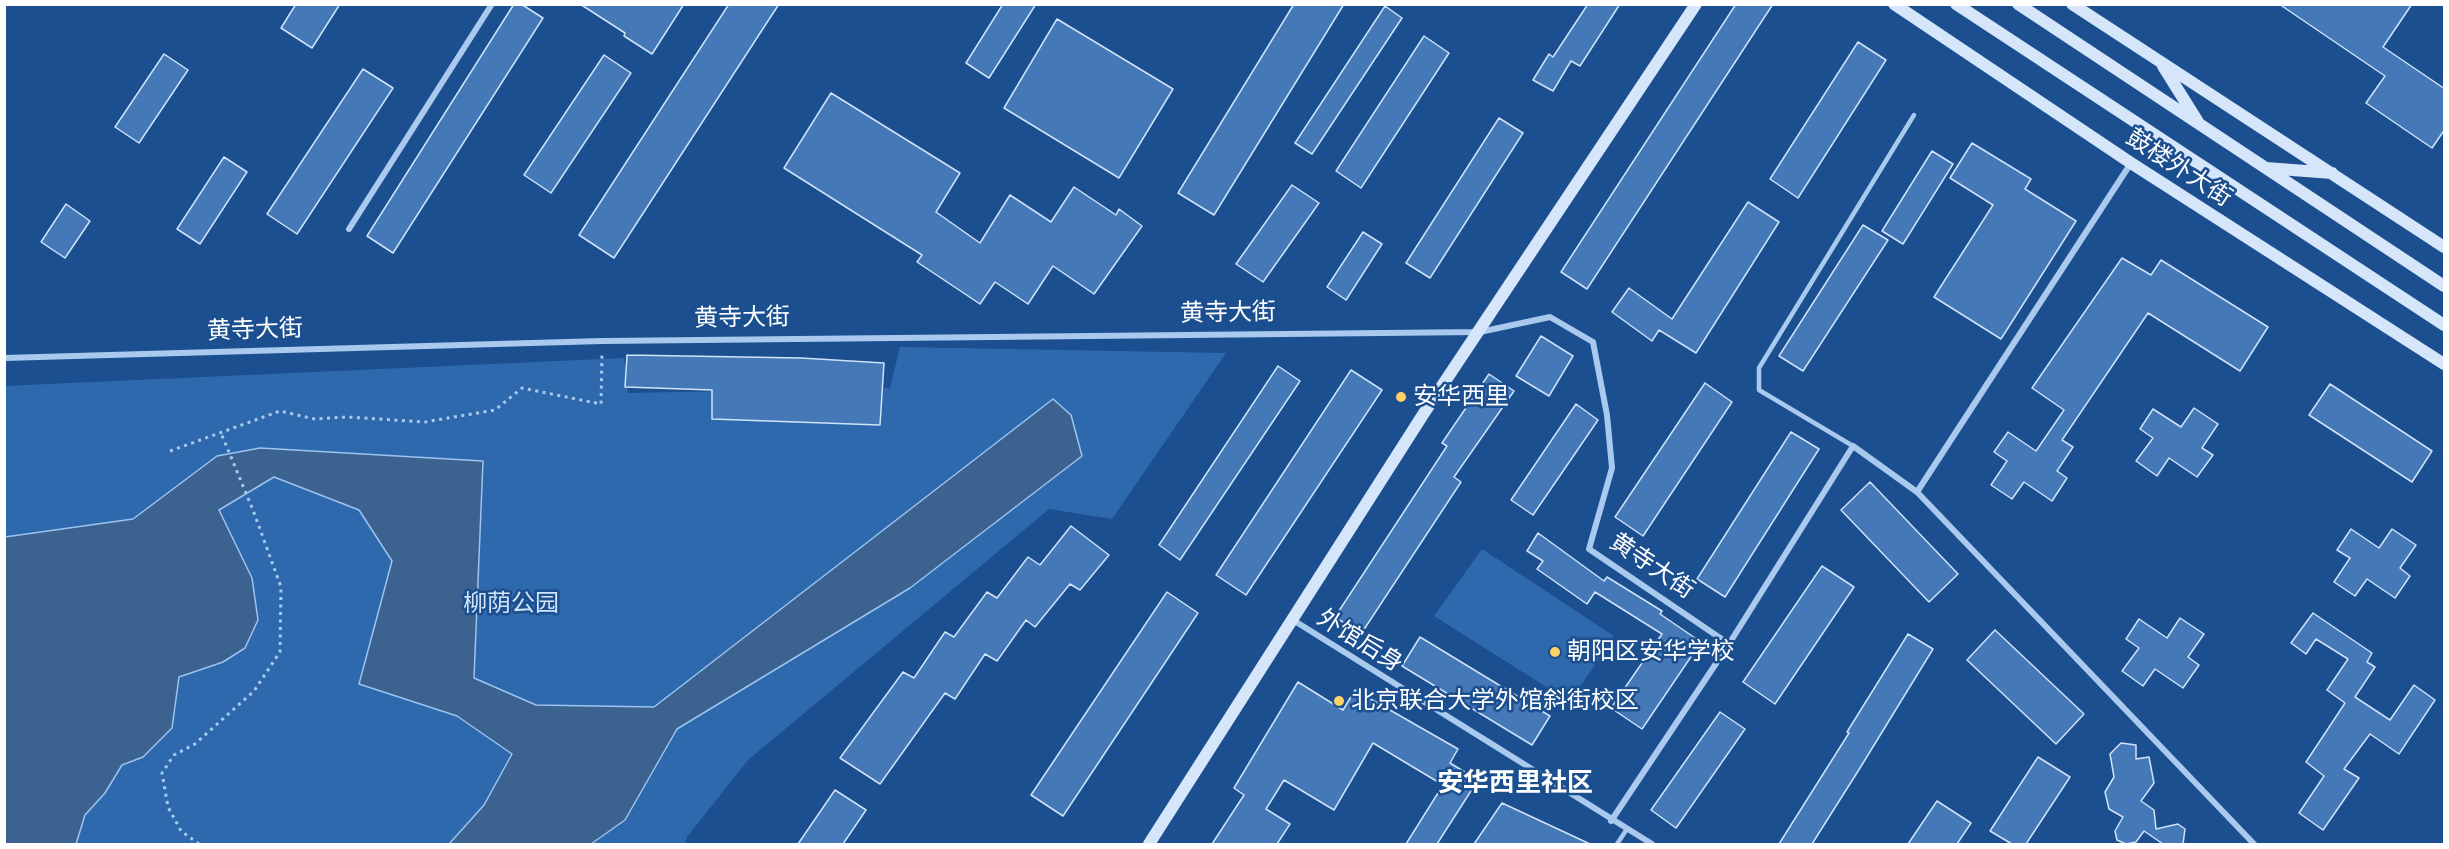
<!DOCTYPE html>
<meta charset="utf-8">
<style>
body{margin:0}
#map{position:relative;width:2449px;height:849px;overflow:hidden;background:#1b4f8f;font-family:"Alegreya Sans",sans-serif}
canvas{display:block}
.frame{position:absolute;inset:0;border:6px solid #fff;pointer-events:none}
</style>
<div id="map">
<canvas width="2449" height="849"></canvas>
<div class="frame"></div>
</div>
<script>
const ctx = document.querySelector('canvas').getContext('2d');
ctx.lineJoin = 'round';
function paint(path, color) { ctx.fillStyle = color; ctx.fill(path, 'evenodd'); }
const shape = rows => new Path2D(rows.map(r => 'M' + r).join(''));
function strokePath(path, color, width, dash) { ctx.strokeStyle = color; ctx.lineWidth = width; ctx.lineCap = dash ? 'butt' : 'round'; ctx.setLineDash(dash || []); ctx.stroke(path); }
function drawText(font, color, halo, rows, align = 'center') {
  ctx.font = font + ' "Alegreya Sans","Noto Sans SC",sans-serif'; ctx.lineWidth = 5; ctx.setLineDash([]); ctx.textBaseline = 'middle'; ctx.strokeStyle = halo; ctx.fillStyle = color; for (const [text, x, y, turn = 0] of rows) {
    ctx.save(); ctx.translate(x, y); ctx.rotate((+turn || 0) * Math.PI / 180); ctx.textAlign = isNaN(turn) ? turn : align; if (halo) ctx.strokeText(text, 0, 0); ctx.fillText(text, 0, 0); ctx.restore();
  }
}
const green = shape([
 [900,347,1226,353,1112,519,1049,509,748,760,687,837,685,844,5,844,4,386,624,358,628,393,890,388],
 [1482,549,1614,636,1570,702,1434,616]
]);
const water = shape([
 [1053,399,1071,415,1082,456,910,588,677,729,625,820,591,844,449,844,484,805,512,754,457,716,359,684,392,561,359,510,274,477,219,510,252,578,258,620,245,648,223,662,179,677,172,728,143,757,122,765,105,793,85,815,76,844,5,844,5,537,133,519,217,456,260,448,483,461,474,678,536,705,654,707,1053,399]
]);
const building = shape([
 [296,4,340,4,312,48,281,28,296,4],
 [514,4,521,4,543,18,393,253,367,236,514,4],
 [580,4,684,4,652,54,624,36,625,33,580,4],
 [729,4,779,4,614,258,579,235,729,4],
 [1003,4,1036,4,989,78,966,63,1003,4],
 [1294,4,1344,4,1214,215,1178,193,1294,4],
 [1588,4,1620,4,1580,66,1571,61,1553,91,1533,80,1549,54,1553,57,1588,4],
 [1736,4,1773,4,1587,289,1561,272,1736,4],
 [2279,4,2412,4,2383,47,2445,89,2445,129,2432,148,2366,103,2385,76,2279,4],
 [1385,6,1402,18,1312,154,1295,143,1385,6],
 [1057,19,1173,89,1119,178,1004,108,1057,19],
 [1424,36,1449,53,1361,188,1336,171,1424,36],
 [1858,42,1886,60,1798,198,1770,179,1858,42],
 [164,54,188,70,139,143,115,127,164,54],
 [604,55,631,73,551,193,524,175,604,55],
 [363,69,393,88,297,234,267,214,363,69],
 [831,93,960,173,936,212,980,243,1010,195,1051,222,1074,187,1116,215,1119,209,1142,226,1094,294,1053,266,1028,304,995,282,980,304,917,262,922,255,784,168,831,93],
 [1499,118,1523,133,1430,278,1406,263,1499,118],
 [1972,143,2031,179,2025,189,2076,221,2001,339,1934,297,1993,205,1950,178,1972,143],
 [1932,151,1953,164,1903,244,1882,231,1932,151],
 [224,157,247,172,200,244,177,229,224,157],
 [1292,185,1319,203,1263,282,1236,264,1292,185],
 [1748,202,1779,222,1696,353,1659,330,1652,341,1612,312,1629,288,1672,319,1748,202],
 [66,204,90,221,65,258,41,242,66,204],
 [1863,225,1888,240,1803,371,1779,356,1863,225],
 [1363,232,1382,244,1346,300,1327,287,1363,232],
 [2122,258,2151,275,2161,260,2268,327,2240,371,2148,313,2062,440,2073,447,2057,471,2067,478,2052,501,2024,482,2012,499,1991,485,2007,461,1994,452,2008,432,2036,451,2064,410,2032,388,2122,258],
 [1541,336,1573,356,1549,396,1516,376,1541,336],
 [627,355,801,358,884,363,880,425,712,419,712,390,625,387,627,355],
 [1278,366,1300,381,1180,560,1159,545,1278,366],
 [1351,370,1382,390,1246,595,1216,575,1351,370],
 [1489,374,1514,391,1454,477,1461,482,1361,634,1335,617,1447,446,1442,443,1489,374],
 [1705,383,1732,402,1643,536,1615,517,1705,383],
 [2330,384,2432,451,2412,482,2309,415,2330,384],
 [1576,404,1598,420,1533,515,1511,500,1576,404],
 [2194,408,2218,424,2202,448,2213,455,2197,477,2169,458,2157,476,2136,461,2153,438,2140,429,2153,409,2181,427,2194,408],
 [1791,432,1819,449,1725,597,1697,579,1791,432],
 [1870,482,1958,574,1929,602,1841,510,1870,482],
 [1071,526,1109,555,1080,590,1070,584,1035,627,1026,620,997,661,985,654,955,699,945,693,880,784,840,758,903,672,914,678,945,632,954,637,987,592,997,598,1028,557,1040,565,1071,526],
 [2351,529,2379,548,2392,529,2416,545,2400,568,2410,576,2395,598,2367,579,2355,596,2334,582,2350,558,2337,550,2351,529],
 [1538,533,1604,581,1607,577,1662,611,1660,614,1701,642,1642,729,1611,708,1662,634,1595,592,1587,604,1537,569,1543,561,1527,551,1538,533],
 [1822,566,1854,587,1775,704,1743,682,1822,566],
 [1167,592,1198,613,1063,816,1031,795,1167,592],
 [2313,613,2372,653,2367,662,2375,667,2355,697,2390,720,2414,685,2435,700,2399,754,2370,734,2344,769,2359,778,2323,830,2299,813,2324,776,2306,762,2345,703,2327,690,2348,659,2316,639,2306,654,2291,643,2313,613],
 [2180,618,2204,634,2188,657,2199,665,2183,688,2155,669,2143,686,2122,671,2139,648,2126,639,2139,619,2167,638,2180,618],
 [1995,630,2084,714,2056,744,1967,660,1995,630],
 [1908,634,1933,649,1860,768,1812,844,1779,844,1849,733,1847,732,1908,634],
 [1420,637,1550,716,1532,745,1402,666,1420,637],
 [1298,682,1343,710,1355,690,1458,749,1450,763,1478,780,1437,844,1406,844,1443,785,1373,743,1334,810,1284,780,1266,809,1290,824,1277,844,1212,844,1244,795,1234,788,1298,682],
 [1720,712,1745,729,1676,828,1651,810,1720,712],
 [2121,743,2136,745,2136,759,2149,757,2154,783,2141,801,2154,810,2156,829,2178,824,2185,829,2183,844,2163,844,2144,831,2136,842,2126,844,2117,840,2115,831,2123,817,2109,809,2105,792,2114,777,2110,754,2121,743],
 [2038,757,2070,777,2026,844,2012,844,1990,831,2038,757],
 [835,790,866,810,843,844,798,844,835,790],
 [1937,801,1971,823,1957,844,1908,844,1937,801],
 [1502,803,1590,844,1474,844,1502,803]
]);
const path = shape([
 [170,451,280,411,315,419,347,417,425,422,495,410,522,388,601,404,602,352],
 [199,844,181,831,168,807,162,773,174,755,195,744,254,691,280,652,281,587,253,510,221,433]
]);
const lane = shape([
 [1853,446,1759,390,1759,368,1914,115],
 [1617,844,1627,829]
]);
const street = shape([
 [349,229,492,4],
 [4,358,602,341,1480,332,1550,317,1593,342,1607,415,1612,468,1589,549,1729,644],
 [1917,492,2131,163],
 [1293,620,1652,844],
 [1611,821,1729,644,1853,446,1917,492,2254,844]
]);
const secondary = shape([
 [1894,4,2131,163,2444,364],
 [1956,4,2444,325],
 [2018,4,2444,286],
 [2072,4,2444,247],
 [2163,66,2198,122],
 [2266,168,2332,173],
 [1149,844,1424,413,1696,4]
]);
const markers = [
 [1401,397,6,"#ffd166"],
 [1555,652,6,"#ffd166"],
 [1339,701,6,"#ffd166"]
];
const streetNames = [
 ["鼓楼外大街",2179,168,33],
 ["黄寺大街",1228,313,-1],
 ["黄寺大街",742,318,-1],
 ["黄寺大街",255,330,-2],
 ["黄寺大街",1652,566,34],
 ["外馆后身",1360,641,32]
];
const poiNames = [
 ["安华西里",1413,397],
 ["朝阳区安华学校",1567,652],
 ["北京联合大学外馆斜街校区",1351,701]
];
const parkNames = [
 ["柳荫公园",511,604]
];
const neighbourhoodNames = [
 ["安华西里社区",1515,783]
];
paint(green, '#2e69ad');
paint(water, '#3c6290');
strokePath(water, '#9cc4f0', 1.5);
paint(building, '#4478b7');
strokePath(building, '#cfe3fa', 1.5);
strokePath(path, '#a9c9ee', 3, [3, 4.5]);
strokePath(lane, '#a9c9ee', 4.5);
strokePath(street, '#a9c9ee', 6);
strokePath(secondary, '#d6e6fa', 12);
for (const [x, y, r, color] of markers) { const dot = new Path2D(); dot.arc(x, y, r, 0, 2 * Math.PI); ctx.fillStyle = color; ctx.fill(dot); strokePath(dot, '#1b4f8f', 2); }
drawText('24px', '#fff', '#1b4f8f', streetNames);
drawText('24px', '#fff', '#1b4f8f', poiNames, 'left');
drawText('24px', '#cfe3fa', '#1b4f8f', parkNames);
drawText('bold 26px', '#fff', '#1b4f8f', neighbourhoodNames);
</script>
